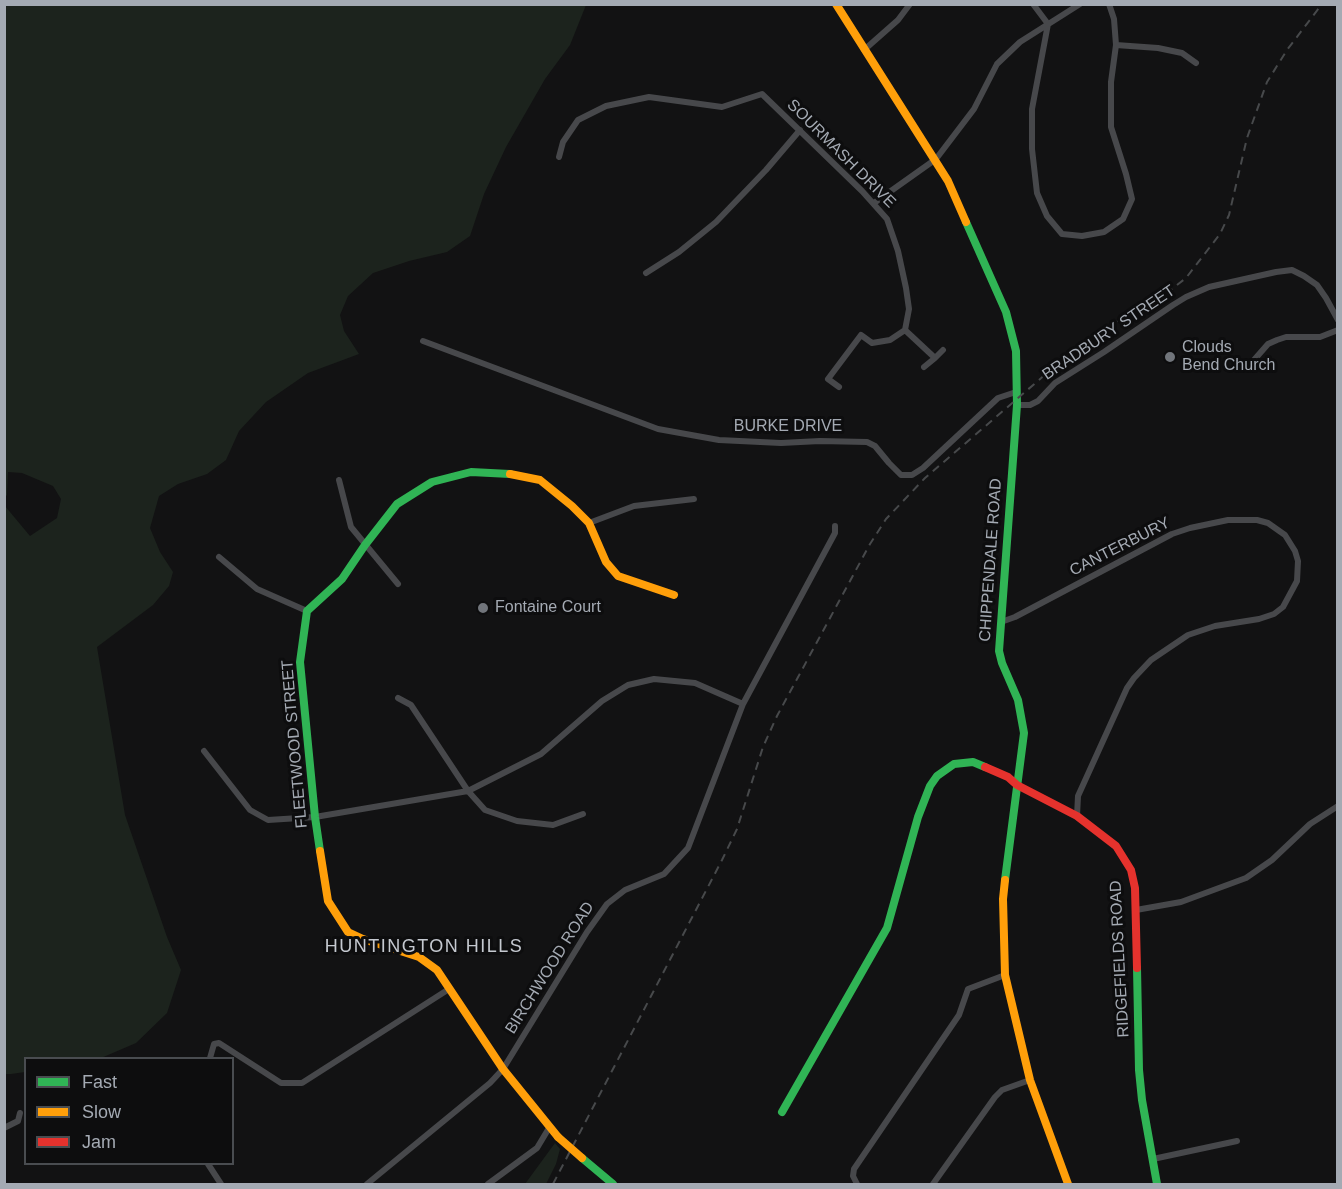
<!DOCTYPE html>
<style>
body{margin:0}
#map{position:relative;width:1342px;height:1189px;overflow:hidden;background:#121213;font-family:Helvetica,sans-serif}
canvas{display:block}
.frame{position:absolute;inset:0;border:6px solid #a4aab3;pointer-events:none}
.legend{position:absolute;left:24px;top:1057px;width:210px;height:108px;box-sizing:border-box;background:#0d0d0e;border:2px solid #494c50;margin:0;padding:8px 10px;list-style:none;font-size:18px;color:#a4aab3}
.legend li{display:flex;align-items:center;gap:12px;height:30px}
.legend b{width:30px;border:2px solid #494c50}
</style>
<div id="map">
<canvas width="1342" height="1189"></canvas>
<div class="frame"></div>
<ul class="legend">
<li><b style="height:8px;background:#30b455"></b>Fast</li>
<li><b style="height:8px;background:#ff9f0a"></b>Slow</li>
<li><b style="height:8px;background:#e5322d"></b>Jam</li>
</ul>
</div>
<script>
const ctx = document.querySelector('canvas').getContext('2d');
ctx.lineJoin = 'round';
function paint(path, color) { ctx.fillStyle = color; ctx.fill(path, 'evenodd'); }
const shape = rows => new Path2D(rows.map(r => 'M' + r).join(''));
function strokePath(path, color, width, dash) { ctx.strokeStyle = color; ctx.lineWidth = width; ctx.lineCap = dash ? 'butt' : 'round'; ctx.setLineDash(dash || []); ctx.stroke(path); }
function drawText(font, color, halo, rows, align = 'center') {
  ctx.font = font + ' Helvetica,sans-serif'; ctx.lineWidth = 6; ctx.setLineDash([]); ctx.textBaseline = 'middle'; ctx.strokeStyle = halo; ctx.fillStyle = color; for (const [text, x, y, turn = 0] of rows) {
    ctx.save(); ctx.translate(x, y); ctx.rotate((+turn || 0) * Math.PI / 180); ctx.textAlign = isNaN(turn) ? turn : align; if (halo) ctx.strokeText(text, 0, 0); ctx.fillText(text, 0, 0); ctx.restore();
  }
}
const green = shape([
 [5,4,586,5,570,45,545,79,506,147,484,194,470,236,447,252,409,261,373,273,348,296,340,315,344,331,359,354,308,373,266,402,239,431,226,460,207,474,178,484,159,496,150,528,160,552,173,572,169,586,153,605,97,647,125,815,167,937,181,970,167,1013,136,1043,101,1058,26,1058,25,1072,11,1074,4,1074,5,506,30,536,57,518,61,499,53,486,22,473,8,472,7,495,5,497],
 [555,1143,560,1149,556,1164,546,1184,525,1184]
]);
const street = shape([
 [1033,4,1048,24,1032,109,1032,149,1037,193,1047,216,1062,234,1082,236,1104,232,1123,219,1132,199,1126,174,1111,127,1111,82,1116,45,1114,19,1109,4],
 [1116,45,1158,48,1182,53,1196,63],
 [864,50,898,20,910,4],
 [559,157,563,142,578,120,606,106,649,97,722,107,762,94,862,191,887,219,898,251,906,288,909,309,905,330],
 [874,203,936,159,974,109,997,64,1020,42,1080,4],
 [646,273,679,252,716,222,766,170,800,130],
 [905,330,935,358,943,350],
 [423,341,658,429,719,440,781,443,820,441,867,442,875,446,889,463,901,475,912,475,923,468,998,398,1016,392],
 [924,367,935,358],
 [1247,368,1268,344,1277,340,1286,337,1320,337,1338,330],
 [839,387,828,379,861,335,872,343,890,340,905,330],
 [1017,405,1030,405,1038,401,1055,383,1104,352,1173,305,1186,297,1209,287,1276,272,1292,270,1304,276,1317,285,1326,298,1338,320],
 [339,480,351,527,398,584],
 [589,523,634,506,694,499],
 [219,557,257,589,307,611],
 [1001,622,1015,617,1172,534,1190,528,1228,520,1257,520,1268,523,1285,535,1295,551,1298,561,1297,581,1283,607,1274,614,1259,619,1215,626,1188,635,1151,660,1134,678,1127,688,1078,796,1077,816],
 [398,698,411,705,468,791,485,810,517,821,553,825,583,814],
 [204,751,250,810,268,820,315,817,468,791,541,754,602,701,628,685,654,679,695,683,743,704],
 [1136,910,1181,902,1246,878,1272,860,1310,824,1338,806],
 [210,1058,214,1044,219,1043,281,1083,302,1083,449,989],
 [4,1128,18,1121,20,1113],
 [1153,1159,1237,1141],
 [208,1164,221,1184],
 [367,1184,490,1083,503,1069,587,932,607,904,625,890,664,874,688,848,743,704,835,533,835,526],
 [488,1184,537,1148,549,1128],
 [857,1184,853,1176,854,1169,959,1015,968,989,1005,975],
 [933,1184,995,1097,1002,1090,1030,1080]
]);
const fast = shape([
 [966,222,1006,312,1016,351,1017,405,999,651,1002,663,1018,700,1024,733,1005,880],
 [320,851,315,817,300,662,307,611,342,579,365,545,397,504,432,482,471,472,510,474],
 [1137,968,1139,1070,1142,1100,1157,1184],
 [782,1112,887,928,918,817,930,786,937,776,954,764,973,762,985,767],
 [582,1158,613,1184]
]);
const slow = shape([
 [836,4,948,181,966,222],
 [510,474,540,480,572,506,589,523,606,562,618,576,674,595],
 [320,851,328,901,348,932,363,939,419,957,437,970,503,1069,558,1137],
 [1005,880,1003,899,1005,975,1030,1080,1068,1184]
]);
const jam = shape([
 [985,767,1008,777,1017,785,1077,816,1116,846,1131,870,1135,888,1137,968]
]);
const rail = shape([
 [553,1184,722,860,737,829,763,747,777,716,870,544,886,519,925,478,1075,349,1104,329,1172,289,1186,278,1220,234,1229,215,1247,138,1267,82,1287,50,1322,4]
]);
const slowBridge = shape([
 [558,1137,582,1158]
]);
const markers = [
 [1170,357,6,"#71757b"],
 [483,608,6,"#71757b"]
];
const streetNames = [
 ["SOURMASH DRIVE",841,154,45],
 ["BRADBURY STREET",1109,333,-34],
 ["BURKE DRIVE",788,427],
 ["CANTERBURY",1120,547,-27],
 ["CHIPPENDALE ROAD",991,560,-86],
 ["FLEETWOOD STREET",295,744,-95],
 ["RIDGEFIELDS ROAD",1120,959,-93],
 ["BIRCHWOOD ROAD",550,968,-58]
];
const poiNames = [
 ["Clouds",1182,348],
 ["Bend Church",1182,366],
 ["Fontaine Court",495,608]
];
const neighbourhoodNames = [
 ["HUNTINGTON HILLS",424,947]
];
paint(green, '#1c231d');
strokePath(street, '#47484b', 6);
strokePath(fast, '#30b455', 8);
strokePath(slow, '#ff9f0a', 8);
strokePath(jam, '#e5322d', 8);
strokePath(rail, '#47494b', 2, [8, 6]);
strokePath(slowBridge, '#ff9f0a', 8);
for (const [x, y, r, color] of markers) { const dot = new Path2D(); dot.arc(x, y, r, 0, 2 * Math.PI); ctx.fillStyle = color; ctx.fill(dot); strokePath(dot, '#0d0d0e', 2); }
drawText('16px', '#a4aab3', '#0d0d0e', streetNames);
drawText('16px', '#a4aab3', '#0d0d0e', poiNames, 'left');
ctx.letterSpacing = '1.5px';
drawText('18px', '#c5c9d0', '#0d0d0e', neighbourhoodNames);
ctx.letterSpacing = '0px';
</script>
